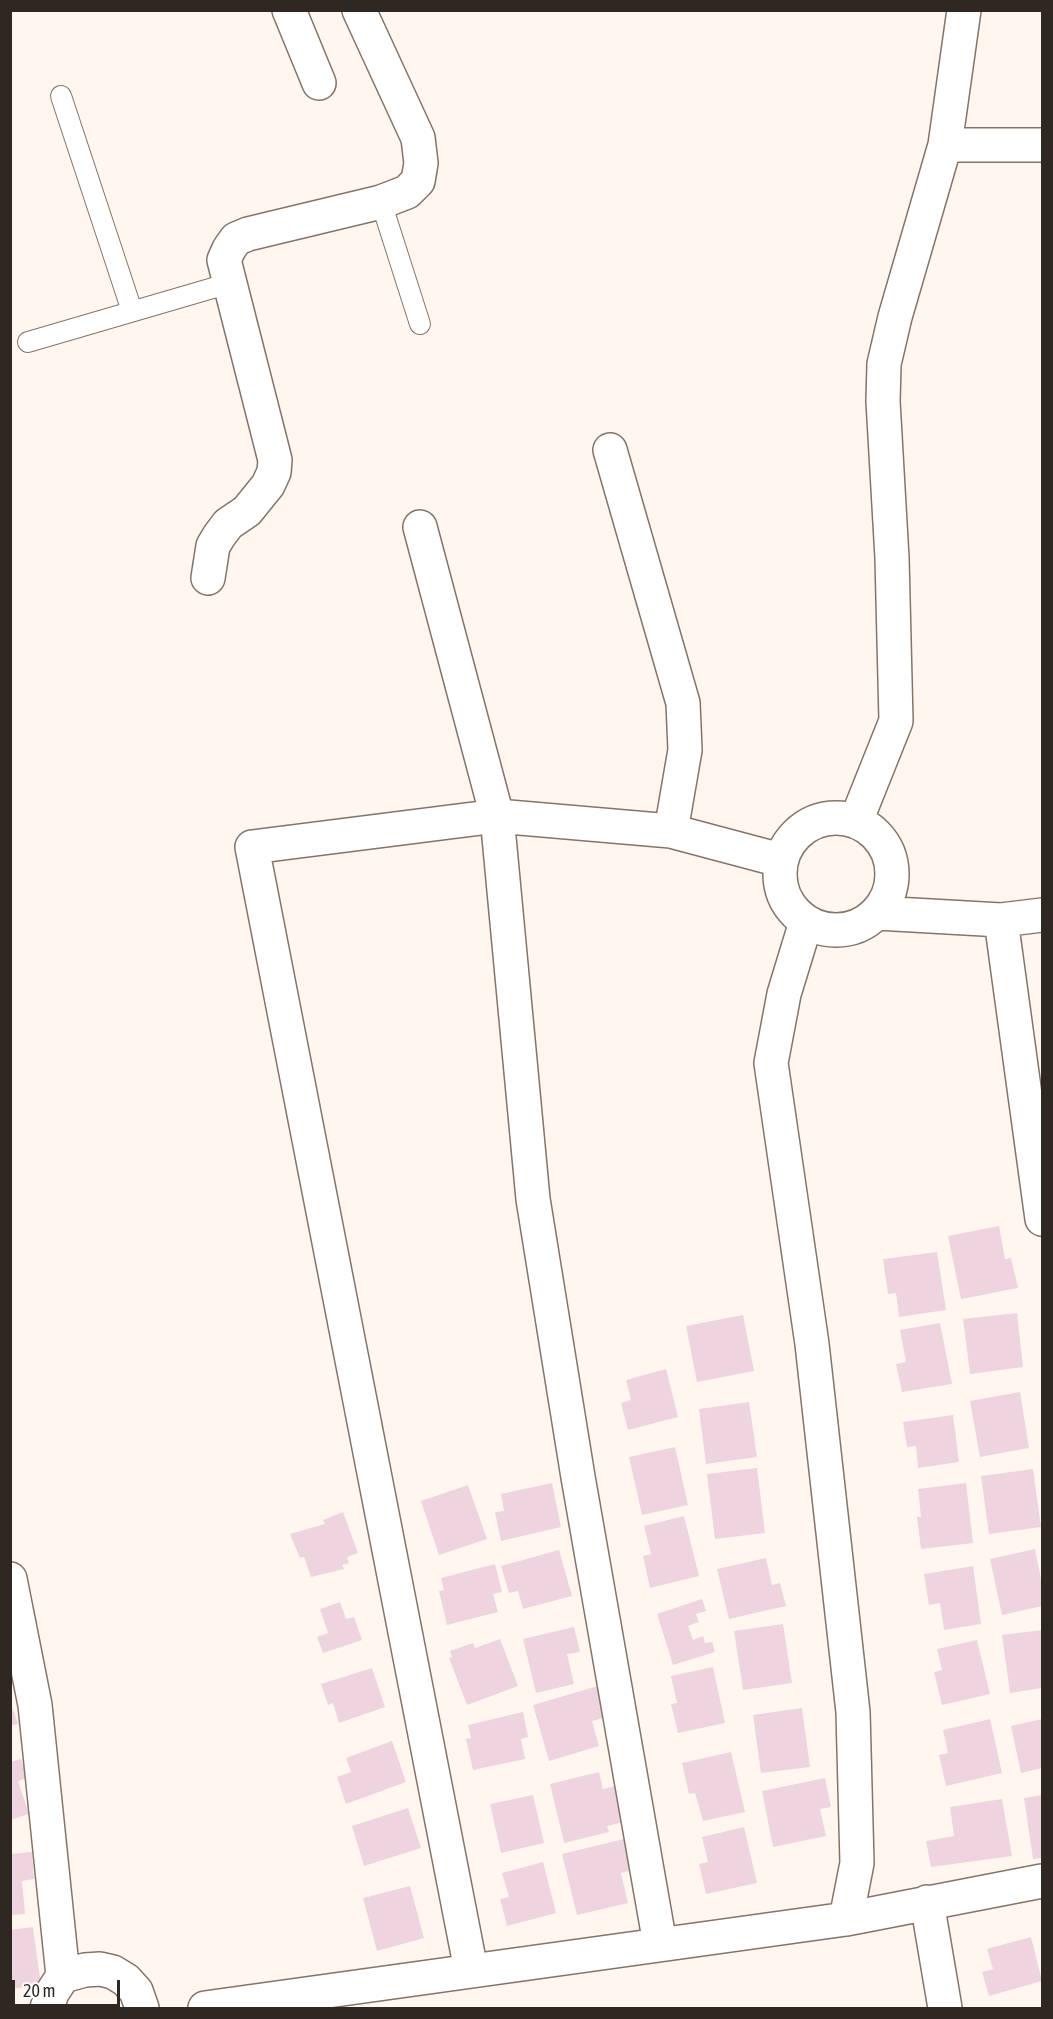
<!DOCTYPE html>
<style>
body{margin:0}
#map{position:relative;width:1053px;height:2019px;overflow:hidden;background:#fff6f0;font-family:"Asap Condensed",sans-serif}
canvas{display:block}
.frame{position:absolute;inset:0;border:12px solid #2f2722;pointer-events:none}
.scale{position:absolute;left:12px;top:1980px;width:108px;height:27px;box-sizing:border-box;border:3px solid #2f2722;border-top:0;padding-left:8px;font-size:18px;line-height:21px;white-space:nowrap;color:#2f2722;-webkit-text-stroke:4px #fff;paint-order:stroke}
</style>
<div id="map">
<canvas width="1053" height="2019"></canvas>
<div class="frame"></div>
<div class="scale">20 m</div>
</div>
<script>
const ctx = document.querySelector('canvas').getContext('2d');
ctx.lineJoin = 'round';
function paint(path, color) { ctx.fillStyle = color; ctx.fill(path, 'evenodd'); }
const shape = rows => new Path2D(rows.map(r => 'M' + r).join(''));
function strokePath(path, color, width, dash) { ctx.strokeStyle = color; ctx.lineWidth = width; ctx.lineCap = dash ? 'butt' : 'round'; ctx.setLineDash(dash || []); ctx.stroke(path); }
const building = shape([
 [999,1226,1005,1259,1011,1258,1018,1288,961,1299,948,1236],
 [937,1252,946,1310,899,1317,896,1293,888,1294,883,1259],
 [1017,1313,1023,1367,970,1374,963,1319],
 [743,1315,754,1371,697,1382,686,1326],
 [940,1323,952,1384,902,1392,896,1364,906,1362,900,1330],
 [666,1369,678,1417,628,1430,621,1403,631,1400,626,1380],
 [1020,1392,1029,1448,980,1457,970,1401],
 [749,1402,757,1457,706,1464,699,1409],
 [953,1415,959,1462,918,1468,916,1446,907,1447,903,1422],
 [675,1447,688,1505,642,1515,629,1457],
 [757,1468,765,1533,715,1539,707,1474],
 [1033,1469,1041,1527,989,1534,981,1476],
 [552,1483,561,1527,501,1541,495,1512,504,1511,501,1494],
 [966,1483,973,1543,921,1549,917,1517,921,1517,918,1489],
 [468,1485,487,1539,439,1555,421,1501],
 [343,1512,358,1553,347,1557,349,1563,342,1565,344,1569,311,1577,304,1557,300,1558,290,1534,325,1524,323,1520],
 [684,1516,699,1576,650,1588,643,1556,651,1554,644,1526],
 [1035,1549,1042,1584,1042,1606,1002,1615,990,1559],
 [559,1550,572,1596,523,1609,518,1591,509,1593,501,1566],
 [766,1558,772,1585,780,1583,786,1606,729,1619,717,1569],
 [495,1564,502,1592,493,1594,498,1612,447,1625,439,1591,444,1590,441,1578],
 [973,1566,981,1624,944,1630,940,1603,929,1605,924,1574],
 [702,1599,706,1611,696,1614,699,1622,688,1626,693,1640,703,1636,705,1643,712,1642,715,1652,673,1665,657,1614],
 [340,1602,346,1619,354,1617,362,1640,323,1653,317,1637,328,1633,320,1609],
 [783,1624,792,1683,743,1690,734,1631],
 [574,1627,580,1652,567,1654,574,1684,536,1693,523,1639],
 [1042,1630,1042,1688,1010,1693,1002,1635],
 [500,1639,518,1686,467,1705,449,1658,452,1657,450,1651,473,1643,475,1648],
 [977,1640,990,1694,942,1705,934,1672,942,1670,937,1649],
 [713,1667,725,1723,678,1733,671,1704,677,1703,671,1676],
 [372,1668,385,1707,339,1723,333,1703,328,1705,321,1684],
 [601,1685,610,1716,592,1721,599,1746,549,1761,533,1705],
 [10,1701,18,1724,10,1726],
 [802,1708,810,1767,761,1773,753,1715],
 [523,1712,528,1737,521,1739,525,1759,473,1770,466,1739,471,1738,468,1725],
 [990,1719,1002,1773,946,1786,939,1755,948,1753,943,1730],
 [1042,1719,1042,1768,1021,1773,1011,1726],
 [392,1741,406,1782,346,1804,337,1777,351,1772,346,1758],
 [731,1752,745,1812,703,1821,695,1793,689,1794,682,1763],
 [21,1759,27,1778,18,1781,29,1814,10,1820,10,1762],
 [599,1772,603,1789,619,1785,628,1821,607,1826,609,1832,564,1843,550,1784],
 [825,1778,831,1807,820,1809,826,1836,773,1847,762,1791],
 [533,1795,544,1843,501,1853,490,1804],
 [1042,1795,1042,1858,1033,1859,1024,1798],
 [1002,1799,1012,1856,931,1867,926,1841,954,1836,950,1807],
 [408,1808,421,1848,364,1866,352,1826],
 [744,1827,757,1883,706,1894,699,1864,708,1862,702,1837],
 [632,1837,640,1868,621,1873,628,1903,577,1915,562,1854],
 [32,1852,34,1879,22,1881,25,1914,10,1915,10,1854],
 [543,1862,556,1913,507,1926,500,1899,509,1897,502,1873],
 [410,1886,424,1938,377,1951,363,1898],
 [33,1927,41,1985,10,1989,10,1930],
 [1031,1937,1042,1981,989,1996,982,1972,993,1969,987,1949]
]);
const service = shape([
 [61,96,132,311],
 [381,202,420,324],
 [28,342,230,283]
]);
const minor = shape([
 [289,10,319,83],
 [945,145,1042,145],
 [610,450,683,703,685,750,671,831],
 [420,527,497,816,533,1199,578,1477,660,1944],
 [208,578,213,546,219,536,228,524,247,511,268,485,274,472,275,460,224,260,229,249,236,239,248,234,381,202,407,192,418,181,421,163,418,138,359,10],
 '780 874a56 56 0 1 1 112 0a56 56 0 1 1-112 0Z',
 [856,821,896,721,892,558,883,401,884,364,895,317,945,145,964,10],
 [877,913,1001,920,1042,915],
 [1001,920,1042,1219],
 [806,922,784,994,771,1063,812,1344,853,1712,857,1863,846,1919],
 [10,1579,35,1705,63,1976],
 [927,1902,945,2008],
 [471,1970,252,847,497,816,671,831,780,860],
 [47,2008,52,1993,63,1976,85,1970,100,1969,113,1972,126,1980,136,1991,142,2008],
 [205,2008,846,1919,1042,1881]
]);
paint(building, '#edd4df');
strokePath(service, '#867367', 22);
strokePath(minor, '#867367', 36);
strokePath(service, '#fff', 20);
strokePath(minor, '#fff', 33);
</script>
